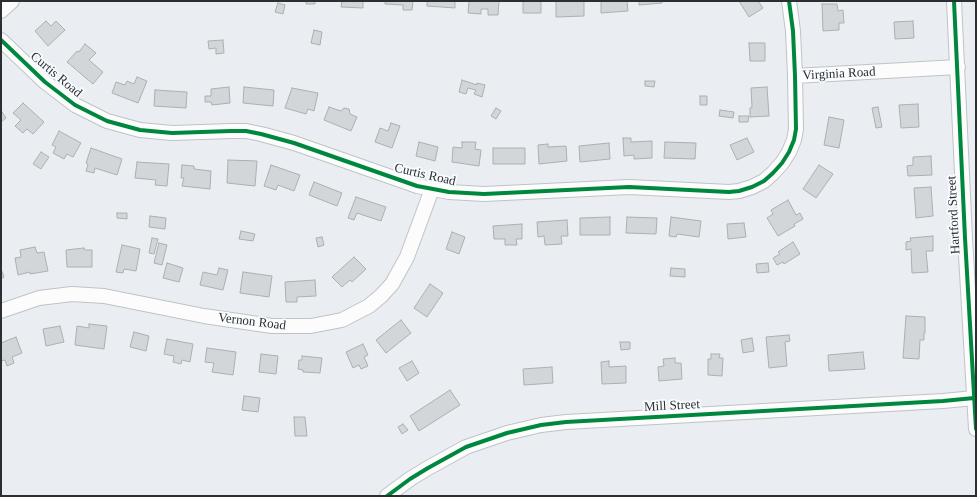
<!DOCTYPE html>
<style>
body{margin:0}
#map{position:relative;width:977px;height:497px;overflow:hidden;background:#eaeef2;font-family:"Times New Roman",serif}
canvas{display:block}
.frame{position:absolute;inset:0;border:2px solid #2c2f31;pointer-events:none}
</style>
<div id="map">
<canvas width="977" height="497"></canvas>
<div class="frame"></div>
</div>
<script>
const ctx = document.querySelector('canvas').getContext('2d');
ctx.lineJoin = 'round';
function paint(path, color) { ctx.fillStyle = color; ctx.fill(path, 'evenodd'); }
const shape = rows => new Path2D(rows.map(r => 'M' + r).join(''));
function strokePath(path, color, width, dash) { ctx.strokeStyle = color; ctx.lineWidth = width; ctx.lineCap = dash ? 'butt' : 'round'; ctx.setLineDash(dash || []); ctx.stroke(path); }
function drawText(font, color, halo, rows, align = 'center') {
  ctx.font = font + ' "Times New Roman",serif'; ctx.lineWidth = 3.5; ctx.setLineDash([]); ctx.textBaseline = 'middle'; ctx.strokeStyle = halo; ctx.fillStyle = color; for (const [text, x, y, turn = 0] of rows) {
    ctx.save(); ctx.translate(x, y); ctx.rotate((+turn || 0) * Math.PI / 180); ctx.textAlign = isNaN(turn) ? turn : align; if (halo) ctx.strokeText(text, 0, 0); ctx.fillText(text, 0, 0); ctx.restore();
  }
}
const building = shape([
 [306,1,315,1,315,4,306,4,306,1],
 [342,1,369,1,363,1,363,8,341,7,342,1],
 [385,1,413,1,412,10,403,10,403,5,385,4,385,1],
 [427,1,455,1,455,8,427,6,427,1],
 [469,1,499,1,498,15,488,15,488,9,481,9,481,14,468,13,469,1],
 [523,1,541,1,541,13,523,13,523,1],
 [556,1,584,1,584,16,556,17,556,1],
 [601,1,627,1,628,11,601,13,601,1],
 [639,1,662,1,662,3,639,5,639,1],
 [739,1,758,1,763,8,749,17,739,1],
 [278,3,285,5,283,14,275,12,278,3],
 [822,4,837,4,838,11,843,10,844,23,839,23,839,30,823,31,822,4],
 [46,21,51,26,56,21,65,30,48,46,35,31,46,21],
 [913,21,914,38,895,39,894,22,913,21],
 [314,30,322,32,320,45,311,43,314,30],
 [223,40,224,53,216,54,216,48,209,49,208,41,223,40],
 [749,43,765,43,765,61,750,61,749,43],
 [85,44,96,53,89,60,103,72,93,84,67,62,77,51,79,52,85,44],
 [137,77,147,81,138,103,112,93,116,82,125,85,127,81,134,84,137,77],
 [462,80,477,85,477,83,485,85,482,97,474,94,476,90,468,88,466,94,459,92,462,80],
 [645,81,655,81,654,87,645,86,645,81],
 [229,87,230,103,212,105,211,102,205,102,205,96,211,96,211,89,229,87],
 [244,87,274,90,273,106,243,103,244,87],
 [767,87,769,116,750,117,750,108,752,107,751,88,767,87],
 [292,88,318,93,314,111,308,109,306,114,285,108,292,88],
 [155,90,187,92,186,108,154,106,155,90],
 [700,96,707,96,707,105,700,105,700,96],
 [23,103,44,122,33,134,27,129,23,133,15,126,21,120,13,113,23,103],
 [918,104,919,127,901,128,899,105,918,104],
 [329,107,341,111,344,108,349,109,350,114,357,117,351,131,324,120,329,107],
 [878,107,882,127,876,128,872,108,878,107],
 [496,108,501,111,496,119,491,116,496,108],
 [720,110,734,112,733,118,719,116,720,110],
 [2,112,6,118,1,122,1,113,2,112],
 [739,116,749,116,748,122,739,122,739,116],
 [829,117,844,120,839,148,824,145,829,117],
 [391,123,400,126,392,148,375,142,380,128,388,131,391,123],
 [59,131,81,143,73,157,67,154,64,159,53,153,56,147,52,145,59,131],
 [623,138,631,138,631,142,652,141,652,158,634,159,634,155,624,156,623,138],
 [747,138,754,152,737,160,730,145,747,138],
 [419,142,438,147,435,161,416,156,419,142],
 [462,142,476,142,475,149,481,150,479,166,452,162,453,147,462,148,462,142],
 [665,142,696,143,695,159,664,158,665,142],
 [609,143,610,159,580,162,579,146,609,143],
 [548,144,548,147,566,146,567,161,539,164,538,145,548,144],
 [91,148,122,159,117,175,95,168,94,173,86,171,88,164,86,163,91,148],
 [493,148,525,148,525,164,493,164,493,148],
 [41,152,49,157,41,169,33,164,41,152],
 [931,156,932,175,908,176,907,166,913,165,913,157,931,156],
 [228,160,257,161,255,186,227,183,228,160],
 [137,162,169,164,167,186,155,185,156,180,135,178,137,162],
 [182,165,194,166,194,169,211,171,210,189,182,186,184,178,181,178,182,165],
 [271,165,300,175,294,191,278,185,276,190,264,186,271,165],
 [819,165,833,174,816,198,803,189,819,165],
 [314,182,342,193,337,206,309,195,314,182],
 [931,187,933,216,916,218,914,188,931,187],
 [356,197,386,207,381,221,357,213,354,220,348,218,356,197],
 [788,200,796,215,800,213,803,219,794,224,795,226,778,236,767,218,773,214,771,210,788,200],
 [117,213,127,213,127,219,117,218,117,213],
 [150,216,166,218,165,229,149,227,150,216],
 [610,217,610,235,580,235,580,218,610,217],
 [627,217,657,218,656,234,626,233,627,217],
 [671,217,701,221,699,237,677,234,676,237,669,236,671,217],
 [567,220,568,236,561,236,562,244,545,245,544,236,538,237,537,222,567,220],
 [744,223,746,237,728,239,727,224,744,223],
 [522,224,522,239,516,239,517,245,505,245,505,239,494,239,493,226,522,224],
 [241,231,255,234,253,241,239,239,241,231],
 [452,232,465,237,459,254,446,249,452,232],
 [933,236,933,251,926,251,928,272,912,273,911,249,906,250,906,242,911,241,910,238,933,236],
 [322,237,324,245,318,247,316,238,322,237],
 [152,238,158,239,154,254,149,253,152,238],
 [793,242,800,254,784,264,783,262,777,265,773,258,780,254,778,252,793,242],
 [159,243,167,245,162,265,154,263,159,243],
 [122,245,140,249,136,271,124,269,123,273,116,272,122,245],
 [35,247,37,253,44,252,48,271,30,274,30,272,18,275,15,258,21,257,20,250,35,247],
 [84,248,85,250,92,250,92,267,67,267,66,250,84,248],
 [354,257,366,269,352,282,350,280,342,287,332,277,354,257],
 [167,263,183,268,179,282,163,278,167,263],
 [768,263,769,272,757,273,756,264,768,263],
 [219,268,228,270,223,290,200,285,203,272,217,275,219,268],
 [671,268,685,269,685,277,670,276,671,268],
 [1,269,4,277,1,279,1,269],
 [243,272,272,276,269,297,240,293,243,272],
 [315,280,316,296,297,297,297,302,286,302,285,282,315,280],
 [430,284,443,293,427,317,414,308,430,284],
 [906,316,925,317,925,333,924,333,924,340,920,340,919,359,903,358,906,316],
 [401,320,411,333,386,353,376,340,401,320],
 [89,324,107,326,104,349,75,345,77,326,89,328,89,324],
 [60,326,64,342,46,346,43,329,60,326],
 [134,332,149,336,146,351,130,347,134,332],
 [789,335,790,341,785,342,787,366,769,368,766,337,789,335],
 [16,337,22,353,12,357,14,363,7,366,5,360,1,361,1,343,16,337],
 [752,338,754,351,743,353,741,340,752,338],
 [167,339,193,344,190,362,182,360,181,364,173,362,174,356,164,354,167,339],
 [620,342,630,342,630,349,621,350,620,342],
 [363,344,368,355,364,357,368,366,361,369,359,365,353,368,346,352,363,344],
 [207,348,236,352,233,375,212,372,214,363,205,362,207,348],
 [863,352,865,369,829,371,828,355,863,352],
 [261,354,278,356,276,374,259,372,261,354],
 [711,354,720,354,719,358,723,358,722,376,708,375,708,359,711,359,711,354],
 [302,356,322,358,320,373,303,372,303,370,298,369,299,360,302,360,302,356],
 [675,358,675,363,681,363,682,379,659,381,658,367,664,366,663,359,675,358],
 [412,361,419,373,407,381,399,368,412,361],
 [609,361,609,367,626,366,626,383,602,384,601,362,609,361],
 [552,367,553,383,524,385,523,369,552,367],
 [450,390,460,405,419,431,410,416,450,390],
 [244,396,260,398,258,412,242,410,244,396],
 [294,417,305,417,307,436,295,436,294,417],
 [403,424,408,430,402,434,398,427,403,424]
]);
const minor = shape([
 [954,1,965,238,976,429],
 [1,11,12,1],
 [1,40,45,82,75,105,107,121,140,130,172,133,231,131,246,131,261,134,294,143,417,186,449,192,484,194,629,187,729,192,739,191,752,187,764,181,773,173,782,163,789,152,794,140,796,129,795,76,793,31,789,1],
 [795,76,958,67],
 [1,311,39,298,72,294,104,296,204,316,272,326,311,326,342,320,369,306,381,296,392,284,407,257,432,189],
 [387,496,410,479,428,468,466,447,507,433,541,425,566,422,943,401,974,398]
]);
const cycleway = shape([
 [954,1,965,238,976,429],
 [1,40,45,82,75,105,107,121,140,130,172,133,231,131,246,131,261,134,294,143,417,186,449,192,484,194,629,187,729,192,739,191,752,187,764,181,773,173,782,163,789,152,794,140,796,129,795,76,793,31,789,1],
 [387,496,410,479,428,468,466,447,507,433,541,425,566,422,943,401,974,398]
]);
const streetNames = [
 ["Virginia Road",839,74,-3],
 ["Curtis Road",56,75,40],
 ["Curtis Road",425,175,13],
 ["Hartford Street",954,215,-93],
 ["Vernon Road",252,322,7],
 ["Mill Street",672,406,-3]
];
paint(building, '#d3d6d9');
strokePath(building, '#acafb2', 1);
strokePath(minor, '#bfc3c5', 16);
strokePath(minor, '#fcfcfd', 14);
strokePath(cycleway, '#00873e', 4);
drawText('13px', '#2c2f31', '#f9fcfe', streetNames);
</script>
